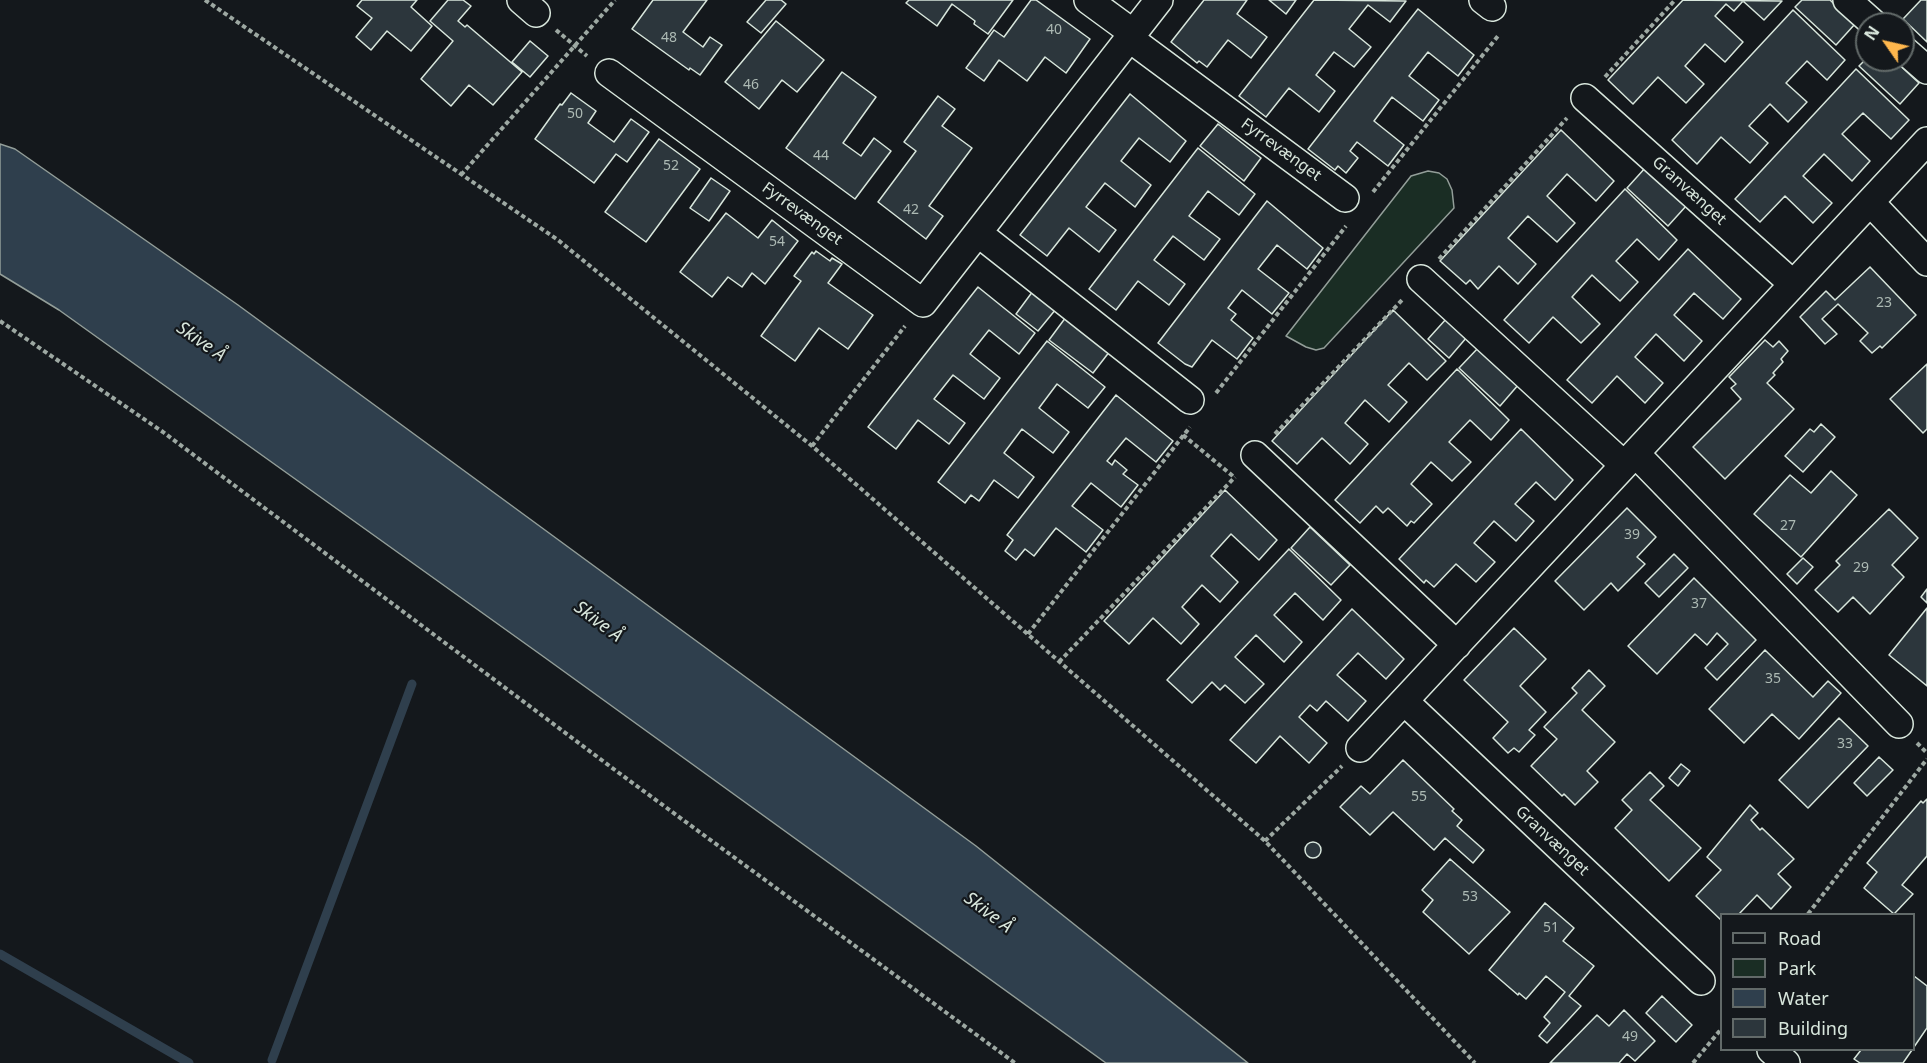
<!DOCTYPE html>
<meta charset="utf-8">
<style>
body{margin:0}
#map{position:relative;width:1927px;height:1063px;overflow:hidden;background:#14181c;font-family:"Noto Sans",sans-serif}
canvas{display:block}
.legend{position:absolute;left:1720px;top:913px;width:195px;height:138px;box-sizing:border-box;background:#14181c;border:2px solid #626a69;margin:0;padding:8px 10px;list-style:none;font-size:18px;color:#d8e6dc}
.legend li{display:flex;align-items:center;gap:12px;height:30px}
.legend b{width:30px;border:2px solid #626a69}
.north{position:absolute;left:1855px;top:12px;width:60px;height:60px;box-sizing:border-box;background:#14181c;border:2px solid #626a69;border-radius:50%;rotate:304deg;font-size:16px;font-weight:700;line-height:24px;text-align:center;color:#d8e6dc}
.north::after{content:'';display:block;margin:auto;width:21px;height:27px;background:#ffb74d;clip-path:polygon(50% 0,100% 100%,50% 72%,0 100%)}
</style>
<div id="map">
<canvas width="1927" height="1063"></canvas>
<ul class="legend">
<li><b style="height:8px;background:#14181c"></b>Road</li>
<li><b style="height:16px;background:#1a2d24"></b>Park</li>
<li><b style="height:16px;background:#2f3f4d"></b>Water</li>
<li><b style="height:16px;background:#2c363c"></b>Building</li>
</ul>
<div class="north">N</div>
</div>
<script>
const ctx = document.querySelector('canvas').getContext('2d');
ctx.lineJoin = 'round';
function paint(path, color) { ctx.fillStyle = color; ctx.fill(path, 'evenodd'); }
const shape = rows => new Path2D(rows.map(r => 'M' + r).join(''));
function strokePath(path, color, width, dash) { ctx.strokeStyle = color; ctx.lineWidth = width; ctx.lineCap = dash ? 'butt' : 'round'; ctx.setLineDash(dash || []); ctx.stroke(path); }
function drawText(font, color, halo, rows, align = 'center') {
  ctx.font = font + ' "Noto Sans",sans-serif'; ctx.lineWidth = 4.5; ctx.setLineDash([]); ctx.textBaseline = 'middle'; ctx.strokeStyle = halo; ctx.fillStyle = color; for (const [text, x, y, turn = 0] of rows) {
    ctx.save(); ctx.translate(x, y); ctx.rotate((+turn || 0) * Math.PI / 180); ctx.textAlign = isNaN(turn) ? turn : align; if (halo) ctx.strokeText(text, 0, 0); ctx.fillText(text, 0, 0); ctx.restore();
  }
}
const green = shape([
 [1428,171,1439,173,1447,179,1452,190,1454,208,1324,348,1316,350,1306,347,1286,336,1411,176,1428,171]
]);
const water = shape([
 [0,144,15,149,238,305,976,846,1248,1063,1106,1063,544,657,59,310,0,274,0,144]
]);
const stream = shape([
 [0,954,189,1063],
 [272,1060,412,684]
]);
const building = shape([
 [362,0,417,0,411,7,432,26,411,51,387,31,371,50,356,37,372,18,357,6,362,0],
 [448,0,463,0,471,6,458,21,465,27,467,25,522,72,493,105,469,85,451,106,421,79,453,41,430,21,448,0],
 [653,0,707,0,683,32,703,47,710,37,722,45,700,75,690,68,689,70,632,29,653,0],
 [766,0,781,0,786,4,761,33,747,22,766,0],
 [909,0,1013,0,988,34,974,24,975,21,952,4,937,26,906,3,909,0],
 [1031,0,1036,0,1090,39,1066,73,1045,57,1027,81,999,60,984,81,966,68,994,30,1004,37,1031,0],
 [1204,0,1247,0,1237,14,1267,37,1251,58,1228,40,1207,67,1199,61,1197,63,1171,42,1204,0],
 [1269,0,1296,0,1286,14,1269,0],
 [1314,0,1406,1,1390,22,1368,5,1349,29,1371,47,1354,67,1334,52,1316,75,1335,91,1319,112,1289,88,1266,117,1239,96,1314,0],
 [1683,0,1782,1,1764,20,1743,1,1734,11,1726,4,1715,16,1743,42,1725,62,1705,44,1685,66,1704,84,1686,103,1658,77,1633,104,1608,80,1683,0],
 [1802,0,1830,0,1855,24,1836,45,1795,7,1802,0],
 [1921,0,1927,0,1927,42,1903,19,1921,0],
 [1418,9,1474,55,1458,76,1428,52,1409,76,1439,100,1423,121,1392,97,1374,121,1404,145,1388,166,1357,142,1350,151,1358,158,1346,173,1338,166,1335,170,1308,149,1418,9],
 [1793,10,1845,60,1827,80,1807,61,1786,83,1807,102,1788,122,1770,104,1749,126,1768,143,1750,163,1721,137,1697,164,1672,140,1793,10],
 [776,21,824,60,797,92,782,80,759,109,725,82,776,21],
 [530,41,548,56,530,77,512,62,530,41],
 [1867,58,1867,60,1894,60,1919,83,1900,104,1859,66,1867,58],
 [1856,69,1909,120,1891,139,1863,113,1842,134,1870,161,1852,181,1824,154,1803,176,1832,203,1813,223,1785,196,1760,222,1735,199,1856,69],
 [842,72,876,97,843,143,861,156,874,138,891,151,855,199,786,148,842,72],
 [571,93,596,111,588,123,614,142,631,119,649,132,627,162,616,154,594,183,535,139,560,104,562,105,571,93],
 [1130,94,1186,141,1170,162,1139,138,1121,161,1151,185,1135,207,1105,183,1086,207,1116,230,1099,252,1069,228,1047,256,1020,235,1130,94],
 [938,96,955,109,942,126,972,148,929,206,943,216,926,239,878,202,916,151,904,142,938,96],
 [1218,124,1261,158,1244,181,1200,146,1218,124],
 [1561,130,1614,181,1596,201,1567,174,1547,196,1575,223,1557,242,1528,216,1508,238,1536,264,1518,284,1499,266,1478,289,1470,280,1466,284,1440,261,1561,130],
 [659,139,700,169,646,242,605,212,659,139],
 [1198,148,1255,194,1239,215,1208,191,1189,216,1220,239,1204,260,1173,236,1154,260,1185,284,1169,305,1138,281,1116,310,1089,289,1198,148],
 [1646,167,1687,205,1668,226,1627,188,1646,167],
 [711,178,730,191,709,221,690,208,711,178],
 [1625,189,1677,240,1659,260,1637,239,1616,261,1638,282,1620,301,1592,275,1572,297,1600,324,1581,343,1553,317,1529,343,1504,320,1625,189],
 [1267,201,1323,248,1307,269,1277,245,1258,269,1289,293,1272,314,1242,290,1228,308,1236,314,1231,320,1253,338,1237,359,1212,340,1192,367,1185,364,1158,343,1267,201],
 [726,213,758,238,772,220,798,241,765,284,752,273,742,287,728,277,712,297,680,272,726,213],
 [1688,249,1741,299,1723,319,1694,293,1674,315,1702,341,1684,361,1656,334,1635,357,1663,383,1645,403,1617,376,1592,403,1567,380,1688,249],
 [816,251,830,261,832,258,842,264,828,283,873,315,848,349,819,328,795,361,761,336,801,281,794,276,812,252,814,254,816,251],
 [1870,267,1916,315,1882,348,1880,346,1872,353,1860,341,1868,333,1838,304,1822,319,1837,334,1825,344,1800,317,1826,291,1835,300,1870,267],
 [978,287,1035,333,1019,354,989,330,970,354,1000,378,984,399,953,375,934,399,965,423,949,444,918,420,896,449,868,427,978,287],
 [1033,291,1056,309,1038,331,1016,314,1033,291],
 [1393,310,1446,361,1427,380,1409,363,1388,385,1407,402,1389,422,1365,400,1345,423,1368,444,1350,464,1322,438,1297,464,1272,441,1393,310],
 [1066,317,1110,351,1093,373,1049,340,1066,317],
 [1447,318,1467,337,1449,358,1428,339,1447,318],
 [1765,340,1773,347,1779,341,1788,351,1781,359,1783,362,1773,373,1775,375,1767,383,1794,409,1725,479,1693,447,1741,399,1731,388,1736,384,1729,377,1765,340],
 [1047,341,1105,387,1088,408,1057,384,1039,408,1069,432,1053,453,1022,429,1004,453,1034,477,1018,498,994,480,979,501,971,495,965,503,938,482,1047,341],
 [1479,347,1519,384,1500,406,1459,368,1479,347],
 [1927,364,1927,429,1923,433,1890,399,1927,364],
 [1457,369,1509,420,1491,440,1470,420,1449,442,1471,462,1452,481,1431,462,1411,484,1432,504,1414,523,1411,521,1407,526,1388,508,1383,513,1376,506,1360,523,1335,500,1457,369],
 [1116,395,1173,441,1156,462,1126,438,1107,461,1112,465,1115,460,1127,470,1123,474,1138,485,1121,507,1091,483,1072,506,1103,530,1086,552,1056,528,1034,556,1025,549,1016,560,1005,551,1013,540,1007,535,1116,395],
 [1821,424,1835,437,1803,472,1785,456,1810,429,1814,432,1821,424],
 [1521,429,1573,480,1555,500,1536,482,1515,504,1534,521,1516,541,1494,521,1474,543,1495,562,1476,582,1456,564,1434,587,1426,580,1424,583,1399,559,1521,429],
 [1831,471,1857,495,1801,557,1754,514,1790,475,1811,493,1831,471],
 [1225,490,1277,540,1259,560,1231,534,1211,556,1238,582,1220,602,1202,585,1182,607,1199,624,1181,644,1153,618,1129,644,1104,621,1225,490],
 [1627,508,1656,537,1637,557,1645,564,1618,591,1611,583,1584,610,1555,581,1627,508],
 [1889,509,1918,538,1892,565,1904,577,1870,614,1853,597,1838,612,1815,590,1840,565,1836,561,1889,509],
 [1310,527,1350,565,1331,585,1291,548,1310,527],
 [1289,549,1341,600,1323,620,1295,593,1274,615,1302,642,1284,662,1256,635,1235,657,1264,684,1245,703,1225,685,1220,690,1212,682,1192,703,1167,680,1289,549],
 [1674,554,1688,568,1659,597,1645,583,1674,554],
 [1803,558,1813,567,1797,584,1787,574,1803,558],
 [1694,578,1756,640,1717,680,1705,668,1728,644,1717,633,1707,645,1695,634,1657,674,1628,646,1694,578],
 [1927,589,1927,603,1921,597,1927,589],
 [1927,608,1927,686,1889,655,1927,608],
 [1352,609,1404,659,1386,679,1358,653,1337,675,1366,701,1348,721,1326,701,1317,711,1310,705,1299,717,1327,743,1309,763,1280,736,1256,763,1230,740,1352,609],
 [1514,628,1546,659,1520,686,1546,712,1529,730,1535,735,1519,752,1514,748,1508,753,1493,738,1508,722,1464,680,1514,628],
 [1765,650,1813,697,1828,681,1841,693,1799,739,1772,714,1744,743,1709,709,1765,650],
 [1589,670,1605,686,1582,710,1615,742,1587,771,1598,782,1575,805,1564,794,1562,796,1531,766,1557,739,1544,727,1577,693,1572,688,1589,670],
 [1839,718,1868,746,1808,808,1779,780,1839,718],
 [1879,757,1893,770,1867,796,1854,783,1879,757],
 [1403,760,1454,809,1452,811,1462,820,1457,826,1484,850,1473,863,1445,838,1434,850,1393,812,1370,835,1340,807,1361,786,1370,794,1403,760],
 [1681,764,1690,771,1678,786,1669,778,1681,764],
 [1650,772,1664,786,1650,800,1701,848,1669,881,1615,828,1632,810,1622,800,1650,772],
 [1927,799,1927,856,1902,885,1913,894,1894,914,1864,888,1877,872,1867,863,1921,801,1923,803,1927,799],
 [1750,805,1758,813,1751,820,1760,830,1762,828,1794,859,1778,874,1791,887,1771,909,1757,895,1739,914,1722,914,1722,921,1696,896,1721,870,1707,857,1750,805],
 '1305 850a8 8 0 1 1 16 0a8 8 0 1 1-16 0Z',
 [1450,859,1510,912,1469,954,1423,912,1433,900,1422,890,1450,859],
 [1545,903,1574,928,1563,941,1594,966,1569,996,1581,1006,1547,1043,1539,1036,1550,1023,1544,1017,1565,992,1546,976,1526,999,1519,993,1518,995,1489,970,1545,903],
 [1914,976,1927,986,1927,1028,1914,1047,1914,976],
 [1662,996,1692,1025,1676,1042,1646,1013,1662,996],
 [1624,1010,1655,1041,1635,1061,1627,1054,1619,1063,1550,1063,1597,1015,1609,1026,1624,1010],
 [1861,1050,1912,1050,1903,1063,1860,1063,1854,1059,1861,1050]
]);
const path = shape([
 [205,0,558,240,812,446,1265,841,1475,1063],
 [556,30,587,56],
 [1605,77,1675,0],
 [461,175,615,0],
 [1373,192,1498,36],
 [1439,259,1567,118],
 [0,321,163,432,619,773,1015,1063],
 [1216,393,1346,226],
 [1275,434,1402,300],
 [1183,435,1234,477],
 [812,446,905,326],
 [1028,634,1190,427],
 [1059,662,1235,477],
 [1917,743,1927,753],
 [1265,841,1342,766],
 [1808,914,1927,759],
 [1693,1063,1722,1028]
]);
const minor = shape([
 [521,0,536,13],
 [1088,0,1133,33],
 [1483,0,1492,7],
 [1847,0,1874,24],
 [1129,38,1345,198],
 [1903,49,1927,70],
 [609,73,923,303,1159,0],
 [1585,98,1793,284],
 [1870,202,1927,262],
 [978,233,1190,400],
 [1421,279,1624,465],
 [1636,454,1899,724],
 [1255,455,1457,645],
 [1404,701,1701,981],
 [1360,748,1927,141],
 [1771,1050,1786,1063]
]);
const numberNames = [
 ["40",1054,30],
 ["48",669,38],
 ["46",751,85],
 ["50",575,114],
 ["44",821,156],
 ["52",671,166],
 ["42",911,210],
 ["54",777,242],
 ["23",1884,303],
 ["27",1788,526],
 ["39",1632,535],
 ["29",1861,568],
 ["37",1699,604],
 ["35",1773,679],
 ["33",1845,744],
 ["55",1419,797],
 ["53",1470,897],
 ["51",1551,928],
 ["49",1630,1037]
];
const streetNames = [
 ["Fyrrevænget",1281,150,36],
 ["Granvænget",1689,191,42],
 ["Fyrrevænget",802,214,36],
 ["Granvænget",1552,841,43]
];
const waterNames = [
 ["Skive Å",201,342,35],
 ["Skive Å",598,622,37],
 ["Skive Å",988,913,37]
];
paint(green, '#1a2d24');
strokePath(green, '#939e99', 1.5);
paint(water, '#2f3f4d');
strokePath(water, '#939e99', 1.5);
strokePath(stream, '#2f3f4d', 9);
paint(building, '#2c363c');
strokePath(building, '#d8e6dc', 1.5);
strokePath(minor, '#d8e6dc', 30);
strokePath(path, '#9da8a2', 4, [4.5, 3]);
strokePath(minor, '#14181c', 27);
drawText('14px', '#adbab4', null, numberNames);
drawText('16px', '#d8e6dc', '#14181c', streetNames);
drawText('italic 18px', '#d8e6dc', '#14181c', waterNames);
</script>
